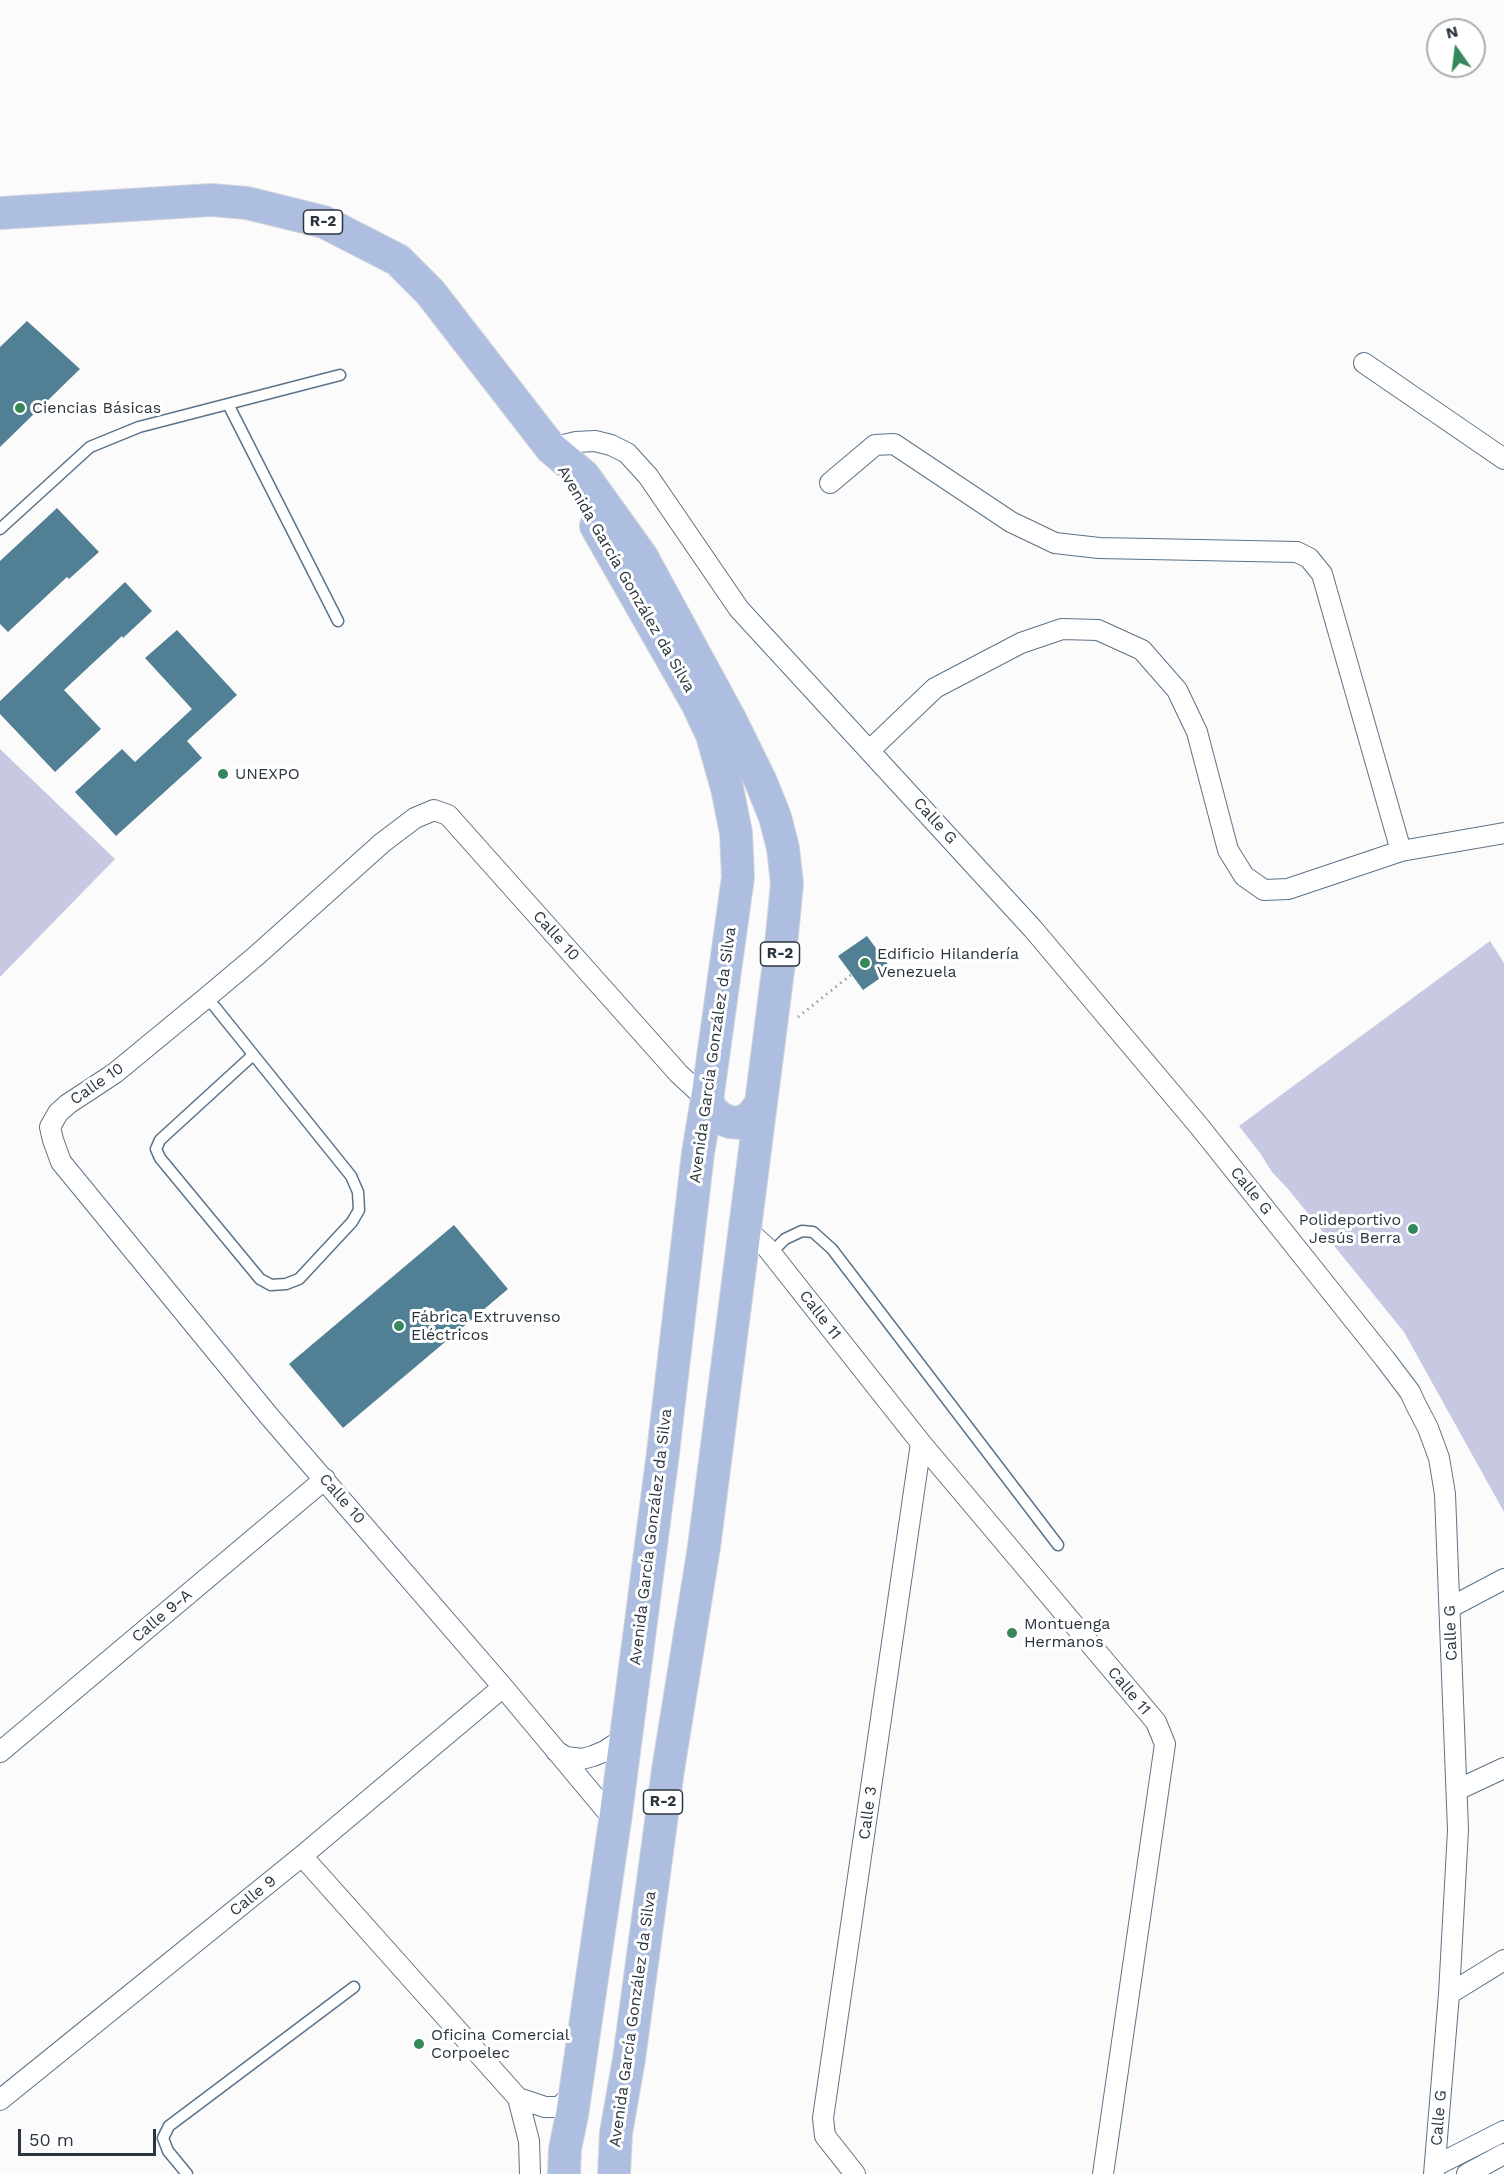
<!DOCTYPE html>
<meta charset="utf-8">
<style>
body{margin:0}
#map{position:relative;width:1504px;height:2174px;overflow:hidden;background:#fbfbfb;font-family:"Work Sans",sans-serif}
canvas{display:block}
.north{position:absolute;left:1426px;top:18px;width:60px;height:60px;box-sizing:border-box;background:#fff;border:2px solid #aaaeb2;border-radius:50%;rotate:346deg;font-size:16px;font-weight:700;line-height:24px;text-align:center;color:#2b353f}
.north::after{content:'';display:block;margin:auto;width:21px;height:27px;background:#36885a;clip-path:polygon(50% 0,100% 100%,50% 72%,0 100%)}
.scale{position:absolute;left:18px;top:2129px;width:138px;height:27px;box-sizing:border-box;border:3px solid #2b353f;border-top:0;padding-left:8px;font-size:18px;line-height:21px;white-space:nowrap;color:#2b353f;-webkit-text-stroke:4px #fff;paint-order:stroke}
</style>
<div id="map">
<canvas width="1504" height="2174"></canvas>
<div class="north">N</div>
<div class="scale">50 m</div>
</div>
<script>
const ctx = document.querySelector('canvas').getContext('2d');
ctx.lineJoin = 'round';
function paint(path, color) { ctx.fillStyle = color; ctx.fill(path, 'evenodd'); }
const shape = rows => new Path2D(rows.map(r => 'M' + r).join(''));
function strokePath(path, color, width, dash) { ctx.strokeStyle = color; ctx.lineWidth = width; ctx.lineCap = dash ? 'butt' : 'round'; ctx.setLineDash(dash || []); ctx.stroke(path); }
function drawText(font, color, halo, rows, align = 'center') {
  ctx.font = font + ' "Work Sans",sans-serif'; ctx.lineWidth = 6; ctx.setLineDash([]); ctx.textBaseline = 'middle'; ctx.strokeStyle = halo; ctx.fillStyle = color; for (const [text, x, y, turn = 0] of rows) {
    ctx.save(); ctx.translate(x, y); ctx.rotate((+turn || 0) * Math.PI / 180); ctx.textAlign = isNaN(turn) ? turn : align; if (halo) ctx.strokeText(text, 0, 0); ctx.fillText(text, 0, 0); ctx.restore();
  }
}
const green = shape([
 [0,749,115,859,0,977],
 [1490,941,1504,963,1504,1512,1404,1332,1288,1189,1272,1172,1260,1153,1239,1126]
]);
const building = shape([
 [27,321,80,369,0,447,0,347],
 [57,508,99,552,69,579,67,577,8,632,0,624,0,561],
 [125,582,152,611,123,638,122,636,64,690,101,729,55,772,0,714,0,701],
 [177,630,237,695,187,741,202,758,116,836,75,792,122,749,135,762,192,709,145,658],
 [867,936,892,970,863,990,838,956],
 [454,1225,508,1289,343,1428,289,1364]
]);
const path = shape([
 [798,1017,852,974]
]);
const lane = shape([
 [228,404,338,621],
 [0,529,90,447,139,427,340,375],
 [206,998,215,1007,351,1176,358,1192,359,1210,352,1222,299,1279,286,1284,271,1285,260,1279,160,1158,156,1149,160,1140,253,1055],
 [771,1253,785,1239,802,1231,813,1232,832,1249,1058,1545],
 [187,2174,168,2151,163,2138,169,2126,354,1987]
]);
const street = shape([
 [1364,363,1504,459],
 [551,448,576,442,595,441,611,445,627,453,648,476,739,609,1033,929,1199,1126,1385,1359,1410,1392,1416,1405,1428,1428,1439,1458,1445,1494,1458,1830,1449,1994,1434,2174],
 [830,483,875,445,894,444,1011,522,1055,543,1099,548,1297,552,1309,558,1322,574,1401,851],
 [870,750,935,688,1021,643,1062,629,1098,630,1142,650,1177,690,1197,732,1228,850,1244,876,1264,890,1288,889,1401,851,1504,833],
 [744,1227,767,1248,921,1443,1156,1722,1165,1744,1103,2174],
 [1451,1607,1504,1579],
 [556,1751,566,1757,582,1759,593,1756,605,1751,617,1743,626,1732],
 [0,1752,325,1479],
 [1457,1790,1504,1768],
 [615,1821,503,1687,269,1416,61,1162,53,1140,50,1127,58,1113,68,1104,115,1073,206,998,256,956,382,843,415,818,434,810,448,815,679,1074,707,1100],
 [302,1856,518,2098],
 [1449,1994,1504,1960],
 [0,2100,302,1856,503,1687],
 [1435,2166,1504,2131],
 [530,2174,529,2141,518,2098,545,2107,559,2107,568,2099,573,2090],
 [855,2174,825,2136,823,2118,921,1443],
 [1467,2174,1504,2154]
]);
const primary = shape([
 [0,213,211,200,247,203,324,222,398,260,430,292,551,448,584,476,642,557,731,721,761,782,775,817,783,848,787,884,780,955,704,1547,668,1770,629,2059,616,2133,614,2174],
 [707,1100,712,1111,722,1119,730,1122,740,1123,751,1117,760,1105],
 [564,2174,565,2149,572,2115,615,1821,663,1453,698,1153,708,1093,738,877,736,833,727,788,712,735,697,703,596,526]
]);
const markers = [
 [20,408,6,"#36885a"],
 [223,774,6,"#36885a"],
 [865,963,6,"#36885a"],
 [1413,1229,6,"#36885a"],
 [399,1326,6,"#36885a"],
 [1012,1633,6,"#36885a"],
 [419,2044,6,"#36885a"]
];
const shields = [
 [323,222,39],
 [780,954,39],
 [663,1802,39]
];
const shieldNames = [
 ["R-2",323,222],
 ["R-2",780,954],
 ["R-2",663,1802]
];
const poiNames = [
 ["Ciencias Básicas",32,408],
 ["UNEXPO",235,774],
 ["Edificio Hilandería",877,954],
 ["Venezuela",877,972],
 ["Polideportivo",1401,1220,"right"],
 ["Jesús Berra",1401,1238,"right"],
 ["Fábrica Extruvenso",411,1317],
 ["Eléctricos",411,1335],
 ["Montuenga",1024,1624],
 ["Hermanos",1024,1642],
 ["Oficina Comercial",431,2035],
 ["Corpoelec",431,2053]
];
const streetNames = [
 ["Avenida García González da Silva",626,579,60],
 ["Calle G",935,821,48],
 ["Calle 10",556,936,48],
 ["Avenida García González da Silva",713,1055,-82],
 ["Calle 10",97,1084,-35],
 ["Calle G",1251,1191,51],
 ["Calle 11",820,1315,52],
 ["Calle 10",342,1499,49],
 ["Avenida García González da Silva",651,1537,-83],
 ["Calle 9-A",162,1616,-40],
 ["Calle G",1451,1633,-92],
 ["Calle 11",1129,1691,50],
 ["Calle 3",868,1813,-82],
 ["Calle 9",253,1896,-39],
 ["Avenida García González da Silva",633,2019,-82],
 ["Calle G",1439,2118,-85]
];
paint(green, '#c7c9e3');
paint(building, '#518094');
strokePath(lane, '#5b7389', 13);
strokePath(street, '#5b7389', 22);
strokePath(primary, '#d5d7d9', 34);
strokePath(path, '#999ea2', 3, [1.5, 4.5]);
strokePath(lane, '#fff', 10);
strokePath(street, '#fff', 20);
strokePath(primary, '#adbee0', 32);
for (const [x, y, r, color] of markers) { const dot = new Path2D(); dot.arc(x, y, r, 0, 2 * Math.PI); ctx.fillStyle = color; ctx.fill(dot); strokePath(dot, '#fff', 2); }
for (const [x, y, w] of shields) { const box = new Path2D(); box.roundRect(x - w / 2, y - 12, w, 24, 4.5); ctx.fillStyle = '#fff'; ctx.fill(box); strokePath(box, '#2b353f', 1.5); }
drawText('bold 15px', '#2b353f', null, shieldNames);
drawText('16px', '#2b353f', '#fff', poiNames, 'left');
drawText('16px', '#2b353f', '#fff', streetNames);
</script>
